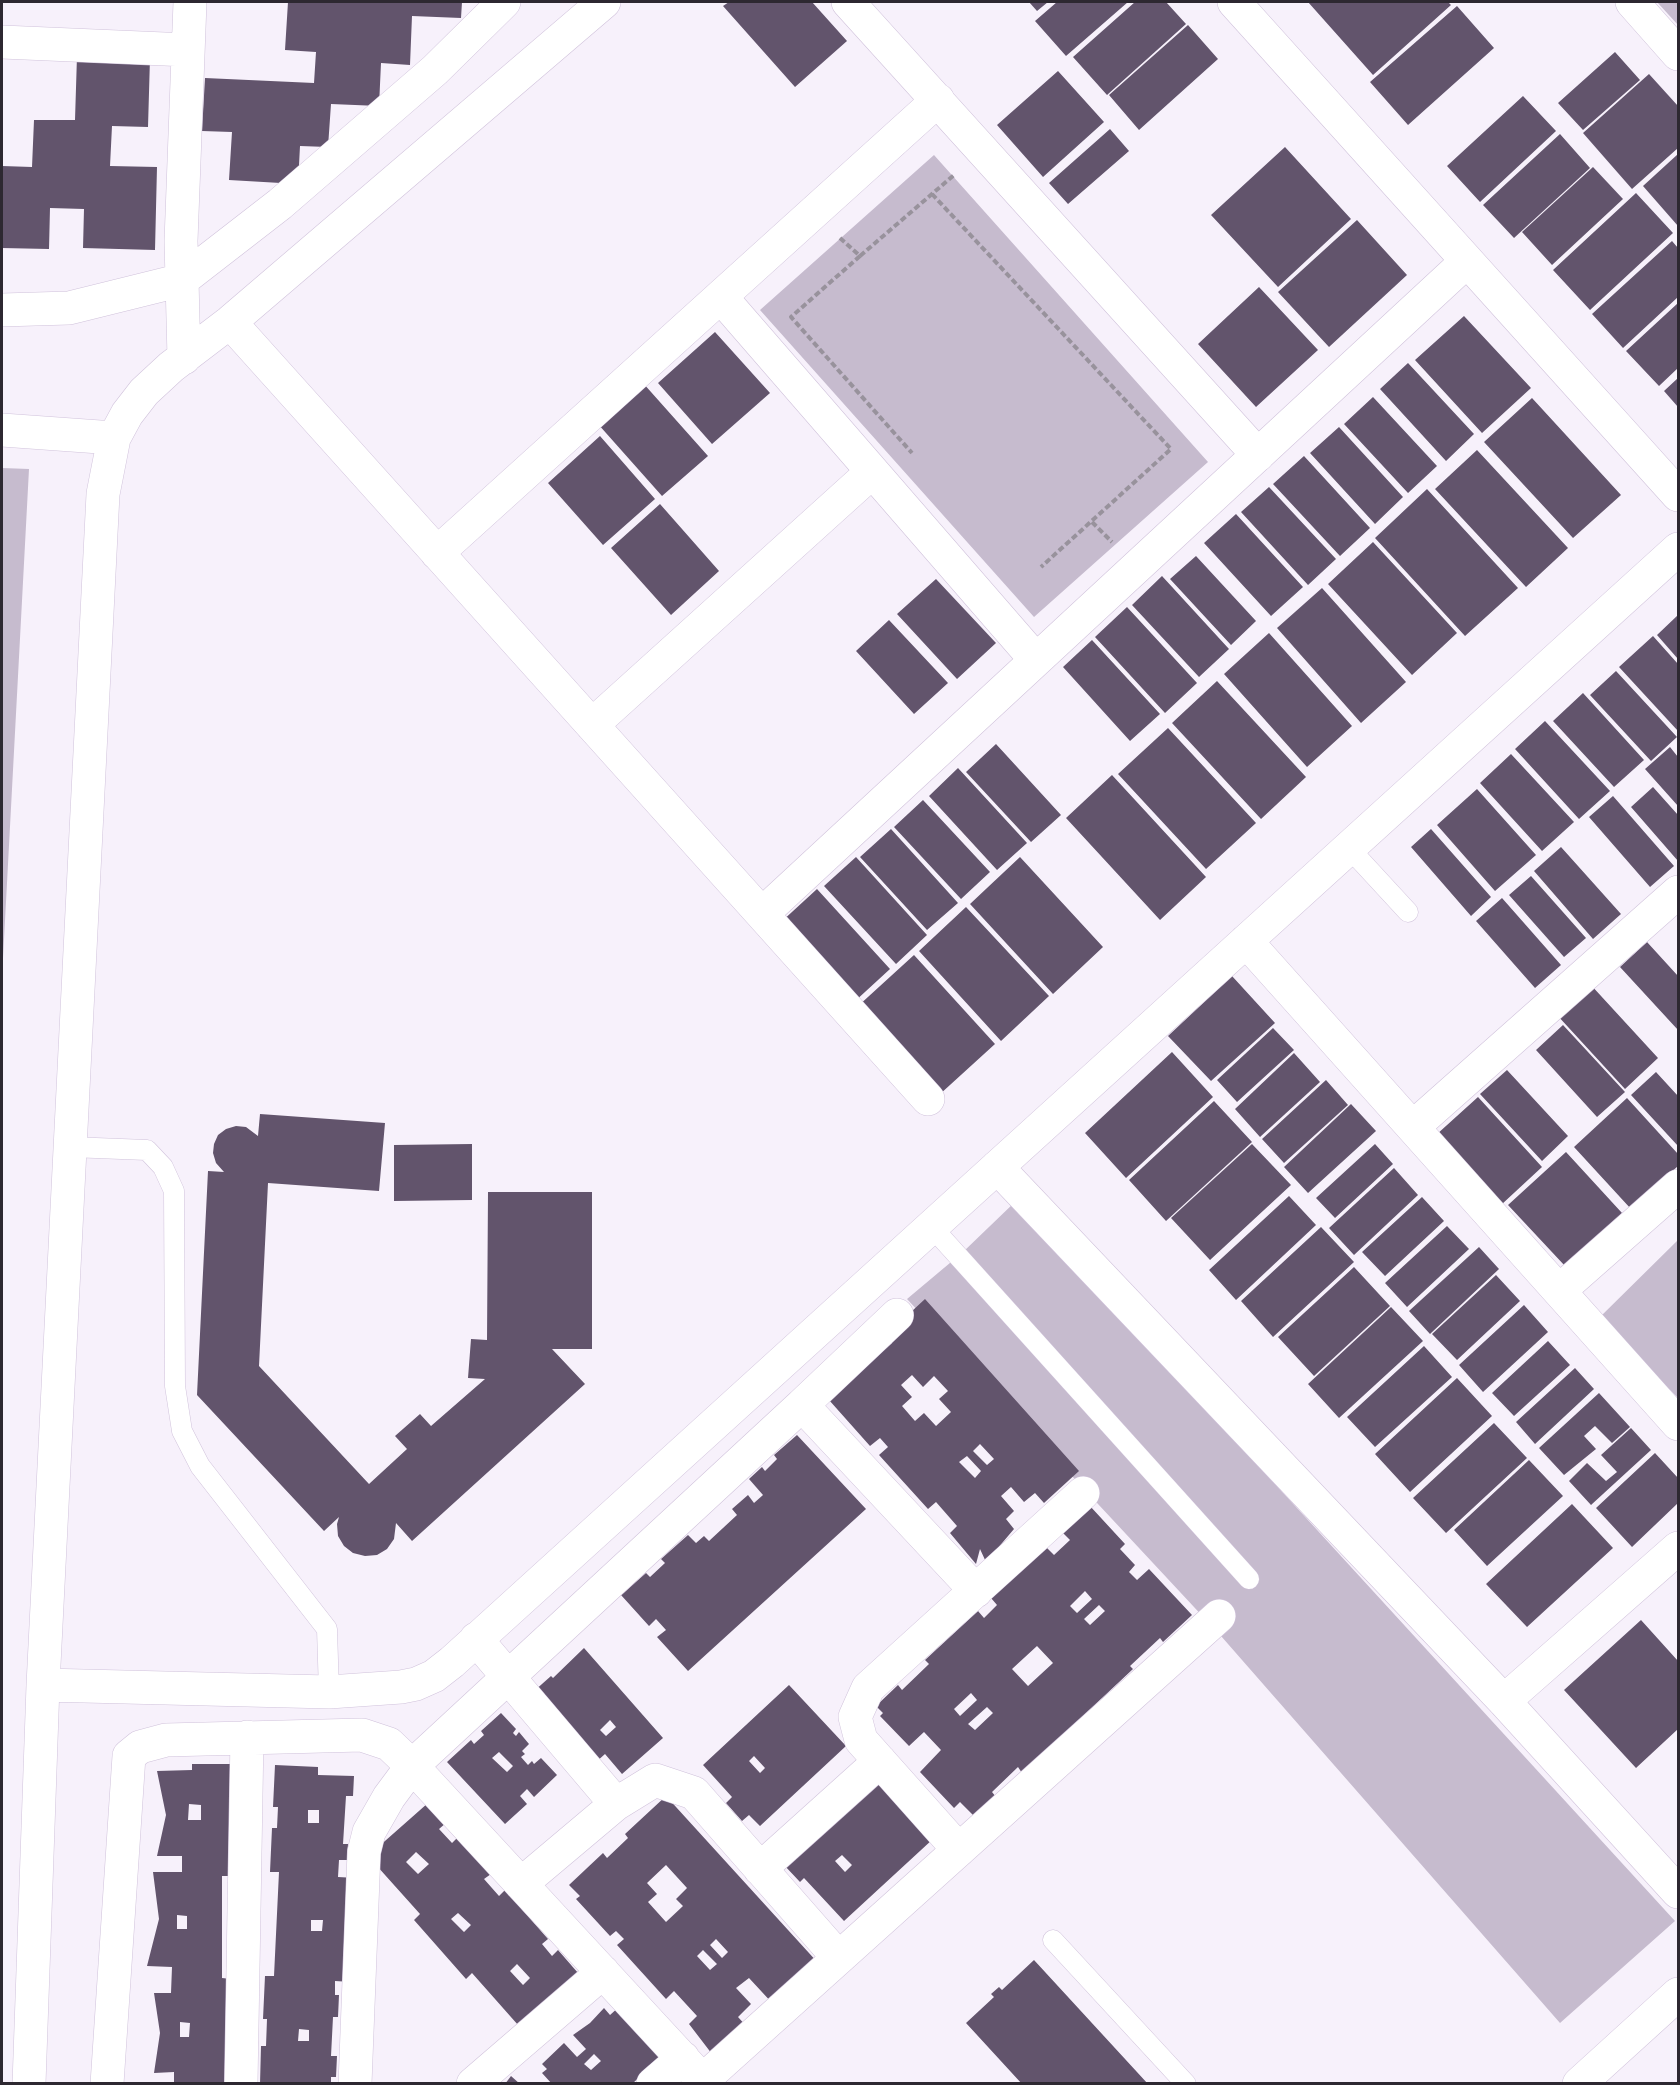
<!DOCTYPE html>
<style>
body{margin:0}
#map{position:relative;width:1680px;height:2085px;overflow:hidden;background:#f7f1fb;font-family:Poppins,sans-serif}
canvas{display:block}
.frame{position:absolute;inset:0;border:3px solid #2d2831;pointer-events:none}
</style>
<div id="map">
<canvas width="1680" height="2085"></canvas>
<div class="frame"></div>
</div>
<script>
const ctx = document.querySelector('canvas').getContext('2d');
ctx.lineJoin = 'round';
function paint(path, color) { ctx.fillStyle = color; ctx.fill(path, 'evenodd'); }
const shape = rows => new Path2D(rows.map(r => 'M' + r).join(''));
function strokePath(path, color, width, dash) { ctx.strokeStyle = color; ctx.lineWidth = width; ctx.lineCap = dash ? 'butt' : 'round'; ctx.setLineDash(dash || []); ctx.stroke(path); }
const green = shape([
 [1657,2,1678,2,1678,25],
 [934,155,1208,462,1034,617,760,310],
 [2,468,29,469,2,977],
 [1016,1201,1675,1921,1560,2023,1221,1636,907,1299,963,1252],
 [1678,1240,1678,1398,1599,1318]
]);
const building = shape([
 [288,2,462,2,461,18,412,16,410,65,381,63,379,106,331,104,328,147,300,146,298,184,229,180,232,132,202,131,205,78,314,83,316,52,285,50],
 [729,2,812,2,847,41,795,87,723,6],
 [1029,2,1048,2,1037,11],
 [1057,2,1128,2,1066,56,1035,21],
 [1135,2,1166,2,1186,24,1107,95,1073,57],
 [1308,2,1448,2,1451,5,1373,75],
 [1457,6,1494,48,1408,125,1370,82],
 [1188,25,1218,59,1139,130,1109,95],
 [1615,52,1640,80,1583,130,1558,103],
 [77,56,150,58,148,127,112,126,110,166,157,167,155,250,83,248,84,209,50,208,49,249,2,248,2,166,32,167,34,120,75,120],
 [1058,71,1104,122,1043,177,997,125],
 [1649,74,1678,106,1678,148,1632,189,1583,133],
 [1523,96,1556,131,1480,202,1447,166],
 [1110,129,1129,151,1068,204,1049,183],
 [1560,134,1590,168,1514,238,1483,205],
 [1285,147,1351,219,1278,287,1211,215],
 [1678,154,1678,226,1643,186],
 [1593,167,1623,199,1552,265,1522,232],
 [1636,193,1673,233,1590,310,1553,270],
 [1357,220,1407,275,1329,347,1278,292],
 [1672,241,1678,248,1678,297,1623,348,1592,314],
 [1259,287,1318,350,1256,407,1198,344],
 [1678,303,1678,368,1659,386,1626,351],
 [1464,316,1531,388,1482,433,1415,360],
 [715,332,770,393,712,444,658,383],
 [1408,363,1474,434,1446,461,1380,389],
 [1678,378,1678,407,1664,391],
 [643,383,708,456,662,496,598,424],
 [1373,397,1437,466,1408,493,1344,424],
 [1532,398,1621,495,1573,538,1484,442],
 [1339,427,1403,497,1375,524,1310,453],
 [600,436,655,499,603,545,548,483],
 [1477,450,1568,548,1526,587,1435,489],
 [1304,456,1370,528,1340,556,1273,484],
 [1269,487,1336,559,1308,585,1241,512],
 [1427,489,1518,588,1465,636,1375,538],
 [660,504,719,571,671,615,611,548],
 [1236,514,1303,587,1271,616,1204,543],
 [1373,542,1457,633,1412,675,1328,584],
 [1196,556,1256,621,1231,645,1170,579],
 [1162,576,1229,649,1199,677,1132,605],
 [936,579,996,643,957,679,897,614],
 [1322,588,1406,682,1361,723,1277,628],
 [1127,607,1197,683,1165,713,1095,637],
 [1678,615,1678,659,1657,635],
 [889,620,948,683,914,714,856,651],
 [1269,633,1352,726,1307,767,1224,674],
 [1653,636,1678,664,1678,731,1619,667],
 [1092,640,1160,714,1130,741,1063,667],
 [1616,671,1677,737,1651,761,1590,695],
 [1217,681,1306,777,1261,819,1172,723],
 [1583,693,1644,760,1614,787,1553,721],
 [1545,721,1610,791,1579,819,1515,749],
 [1168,728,1256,823,1206,869,1118,774],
 [996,744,1061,815,1031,842,966,772],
 [1670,747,1678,757,1678,806,1645,769],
 [1511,754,1574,822,1542,851,1480,783],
 [958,768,1027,843,997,870,929,796],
 [1112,775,1206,877,1160,920,1066,818],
 [1653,787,1678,815,1678,861,1631,807],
 [1477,789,1536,855,1495,891,1437,825],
 [1613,796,1674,866,1650,887,1589,817],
 [923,800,990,872,961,899,894,827],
 [891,829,958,903,927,930,860,857],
 [1431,829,1491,897,1471,916,1411,847],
 [1561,847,1621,914,1593,939,1534,871],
 [856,857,927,935,896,964,824,886],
 [1020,857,1103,947,1053,994,970,904],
 [1531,876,1586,938,1564,957,1509,895],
 [817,889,890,969,853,1003,780,923],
 [1502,898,1561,965,1535,988,1476,921],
 [966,907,1049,996,1001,1041,919,951],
 [1647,942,1678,976,1678,1030,1620,967],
 [914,955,995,1044,939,1095,857,1007],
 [1232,976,1275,1023,1211,1081,1168,1036],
 [1590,984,1658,1058,1625,1089,1557,1015],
 [1563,1025,1625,1092,1597,1117,1536,1050],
 [1273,1028,1294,1050,1237,1102,1217,1080],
 [1172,1052,1213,1097,1126,1178,1085,1133],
 [1294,1053,1320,1082,1260,1137,1235,1109],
 [1507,1070,1568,1136,1542,1161,1480,1094],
 [1656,1072,1678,1096,1678,1146,1631,1095],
 [1326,1080,1348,1105,1284,1163,1262,1139],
 [1478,1097,1542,1167,1501,1205,1436,1135],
 [1627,1098,1678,1154,1678,1166,1631,1209,1574,1147],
 [1214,1101,1252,1142,1166,1221,1129,1180],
 [1351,1104,1376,1131,1308,1193,1284,1167],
 [260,1114,385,1123,379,1191,268,1183,259,1366,369,1484,407,1449,395,1436,420,1414,431,1426,485,1379,468,1378,471,1339,487,1340,488,1192,592,1192,592,1349,552,1349,585,1384,412,1541,396,1523,394,1539,387,1549,377,1555,365,1556,353,1553,344,1546,338,1536,337,1524,339,1517,324,1531,197,1395,208,1171,224,1172,216,1163,213,1153,214,1144,218,1135,226,1129,236,1126,246,1127,258,1136],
 [472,1144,472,1200,394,1201,394,1145],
 [1252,1144,1291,1185,1210,1260,1171,1218],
 [1375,1144,1393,1164,1335,1218,1316,1198],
 [1566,1152,1622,1213,1565,1266,1508,1205],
 [1394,1168,1418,1195,1354,1255,1329,1228],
 [1289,1196,1316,1225,1236,1300,1209,1270],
 [1422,1197,1444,1221,1385,1276,1362,1252],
 [1447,1226,1469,1249,1407,1307,1385,1283],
 [1321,1227,1354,1262,1273,1337,1241,1301],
 [1479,1247,1499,1269,1430,1334,1409,1311],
 [1354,1267,1390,1306,1314,1376,1278,1337],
 [1496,1275,1520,1301,1457,1360,1432,1334],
 [925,1299,1079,1471,1044,1503,1035,1493,1024,1502,1011,1487,1001,1496,1014,1511,1006,1519,1014,1529,986,1562,980,1549,976,1564,950,1533,957,1526,936,1502,928,1509,879,1455,888,1447,880,1438,870,1446,829,1400,892,1343,885,1336],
 [912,1375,923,1387,934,1376,948,1391,939,1399,951,1412,936,1426,924,1413,915,1421,902,1406,912,1397,901,1385],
 [980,1444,994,1459,987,1465,973,1451],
 [967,1456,981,1471,975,1478,959,1462],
 [1524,1305,1548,1332,1483,1392,1459,1365],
 [1391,1307,1423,1341,1339,1418,1308,1384],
 [1548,1341,1570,1365,1514,1416,1492,1393],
 [1424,1346,1452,1377,1375,1447,1347,1417],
 [1575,1368,1594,1389,1535,1444,1516,1422],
 [1457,1378,1492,1416,1410,1492,1375,1454],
 [1599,1393,1630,1427,1612,1443,1595,1426,1584,1436,1596,1449,1564,1475,1539,1448],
 [1494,1423,1527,1458,1446,1533,1413,1498],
 [1631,1428,1651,1450,1591,1505,1569,1481,1587,1463,1606,1481,1617,1472,1601,1455],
 [797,1435,866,1509,688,1671,657,1637,666,1630,656,1619,649,1626,621,1595,646,1573,650,1577,665,1563,661,1559,688,1535,696,1543,704,1536,709,1541,737,1515,732,1509,748,1495,754,1503,763,1495,749,1479,762,1467,765,1471,777,1459,774,1455],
 [1655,1453,1678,1478,1678,1503,1632,1547,1596,1508],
 [1529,1460,1563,1496,1487,1566,1454,1530],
 [1572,1504,1613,1548,1527,1627,1486,1584],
 [1090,1506,1125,1544,1120,1549,1135,1565,1129,1572,1137,1580,1149,1569,1192,1615,1163,1642,1160,1638,1130,1666,1133,1669,1022,1773,1018,1767,992,1792,996,1797,975,1817,960,1802,954,1808,920,1772,941,1750,924,1732,909,1746,880,1716,883,1713,876,1706,898,1685,902,1690,929,1664,925,1660,978,1611,984,1618,997,1605,991,1598,1046,1547,1054,1555,1070,1540,1062,1532],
 [1085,1591,1092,1599,1077,1613,1070,1606],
 [1099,1605,1105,1611,1090,1625,1084,1619],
 [1037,1646,1053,1663,1028,1686,1012,1669],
 [971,1693,977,1700,960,1716,954,1709],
 [987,1707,993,1713,975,1730,968,1724],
 [1641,1620,1678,1661,1678,1729,1636,1768,1564,1690],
 [584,1648,663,1738,622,1774,605,1754,595,1763,533,1692,551,1676,553,1678],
 [610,1720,616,1727,606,1736,600,1730],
 [789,1685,846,1746,760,1826,749,1815,742,1821,726,1803,732,1797,703,1765],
 [754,1756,765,1768,760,1773,749,1761],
 [501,1713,516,1729,513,1733,516,1736,519,1732,529,1744,522,1751,525,1754,521,1757,528,1765,532,1761,534,1764,541,1758,557,1775,534,1797,527,1789,520,1796,527,1804,505,1824,447,1762,471,1740,474,1744,484,1735,481,1731],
 [499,1752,513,1766,507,1772,492,1758],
 [192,1764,231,1764,231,1876,222,1876,222,1978,231,1979,230,2084,174,2084,174,2072,154,2073,160,2033,154,1993,171,1993,172,1967,147,1966,159,1919,153,1872,182,1872,182,1856,157,1856,166,1815,157,1771,192,1770],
 [189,1804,201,1805,201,1820,188,1820],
 [177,1915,187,1916,187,1929,177,1929],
 [180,2022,190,2023,189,2037,180,2037],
 [275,1765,318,1767,318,1775,354,1776,353,1796,346,1796,343,1844,348,1844,347,1860,339,1860,338,1877,356,1878,351,1982,335,1981,335,1995,339,1995,338,2017,333,2017,331,2056,337,2056,336,2077,331,2077,331,2083,260,2084,261,2046,266,2046,267,2019,263,2019,265,1976,274,1976,279,1872,270,1872,272,1828,277,1828,278,1807,273,1807],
 [308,1810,319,1810,319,1823,308,1823],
 [311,1920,323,1920,322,1931,311,1931],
 [299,2029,309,2030,309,2041,298,2041],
 [872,1772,933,1839,844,1921,804,1878,800,1882,784,1865],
 [842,1855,852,1865,845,1872,835,1861],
 [666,1796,819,1964,774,2005,749,1978,736,1988,751,2004,738,2017,748,2028,712,2054,689,2024,697,2016,674,1991,666,1999,617,1945,624,1939,616,1931,610,1936,576,1899,580,1896,569,1885,603,1853,607,1858,628,1838,625,1834],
 [666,1865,687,1888,676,1899,683,1906,666,1922,648,1902,657,1894,647,1883],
 [716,1939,728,1952,722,1958,710,1945],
 [703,1950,717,1964,710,1970,697,1956],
 [428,1803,446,1823,439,1829,452,1843,458,1837,491,1874,484,1879,499,1896,505,1890,548,1939,542,1944,552,1956,558,1950,585,1981,526,2034,472,1973,466,1979,414,1920,420,1914,368,1856],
 [416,1852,429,1864,418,1874,406,1862],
 [458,1913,471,1925,464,1932,451,1919],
 [517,1964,530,1978,523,1985,510,1971],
 [1034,1960,1148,2084,1022,2084,966,2023,994,1997,991,1994,999,1987,1002,1990],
 [620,2006,664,2054,632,2084,552,2084,542,2073,547,2069,542,2064,564,2043,577,2057,586,2049,573,2035,590,2023,604,2008,610,2015],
 [594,2054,601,2061,591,2070,584,2064],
 [511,2076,520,2084,505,2084]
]);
const path = shape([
 [932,194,1171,449,1041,567],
 [840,238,860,256,954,175],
 [860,256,791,317,912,453],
 [1092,522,1112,542]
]);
const service = shape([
 [1349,848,1408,912],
 [70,1147,147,1150,163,1167,174,1191,175,1386,182,1431,200,1466,327,1629,329,1692],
 [931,1226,1249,1579],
 [1053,1940,1186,2084]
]);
const minor = shape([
 [848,2,1258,455],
 [1234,2,1678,495],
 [1632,2,1678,54],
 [2,42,188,50],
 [721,297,1036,660],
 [2,310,69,308,182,280,280,204,435,70,504,2],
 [230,322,928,1099],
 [184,358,181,241,190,2],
 [2,430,114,438],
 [437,553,938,100],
 [592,725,872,472],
 [762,914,1467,261],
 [1246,941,1678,1424],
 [1413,1127,1678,892],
 [997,1167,1504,1701,1678,1892],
 [1559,1291,1678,1186],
 [802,1405,897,1315],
 [476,1639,616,1804],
 [43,1685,329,1692,401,1687,416,1684,434,1676,452,1662,1678,549],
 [1504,1701,1678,1548],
 [959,1850,861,1740,855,1717,868,1688,1083,1493],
 [760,1869,880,1761],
 [521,1884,616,1804,655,1780,694,1793,838,1957],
 [703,2080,1219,1616],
 [29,2084,43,1685,103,494,114,438,127,414,144,392,171,367,230,322,604,2],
 [107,2084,129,1756,140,1747,166,1740,362,1735,389,1744,412,1766,706,2084],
 [241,2084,247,1737],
 [355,2084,364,1852,369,1832,389,1797,412,1766,802,1405,976,1591],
 [473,2084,603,1972],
 [653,2084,683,2058],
 [1579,2084,1678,1994]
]);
paint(green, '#c6bbce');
paint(building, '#62546c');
strokePath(service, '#d0c2db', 21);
strokePath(minor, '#d0c2db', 34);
strokePath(path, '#98929c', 4, [6, 3]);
strokePath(service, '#fff', 20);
strokePath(minor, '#fff', 33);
</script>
